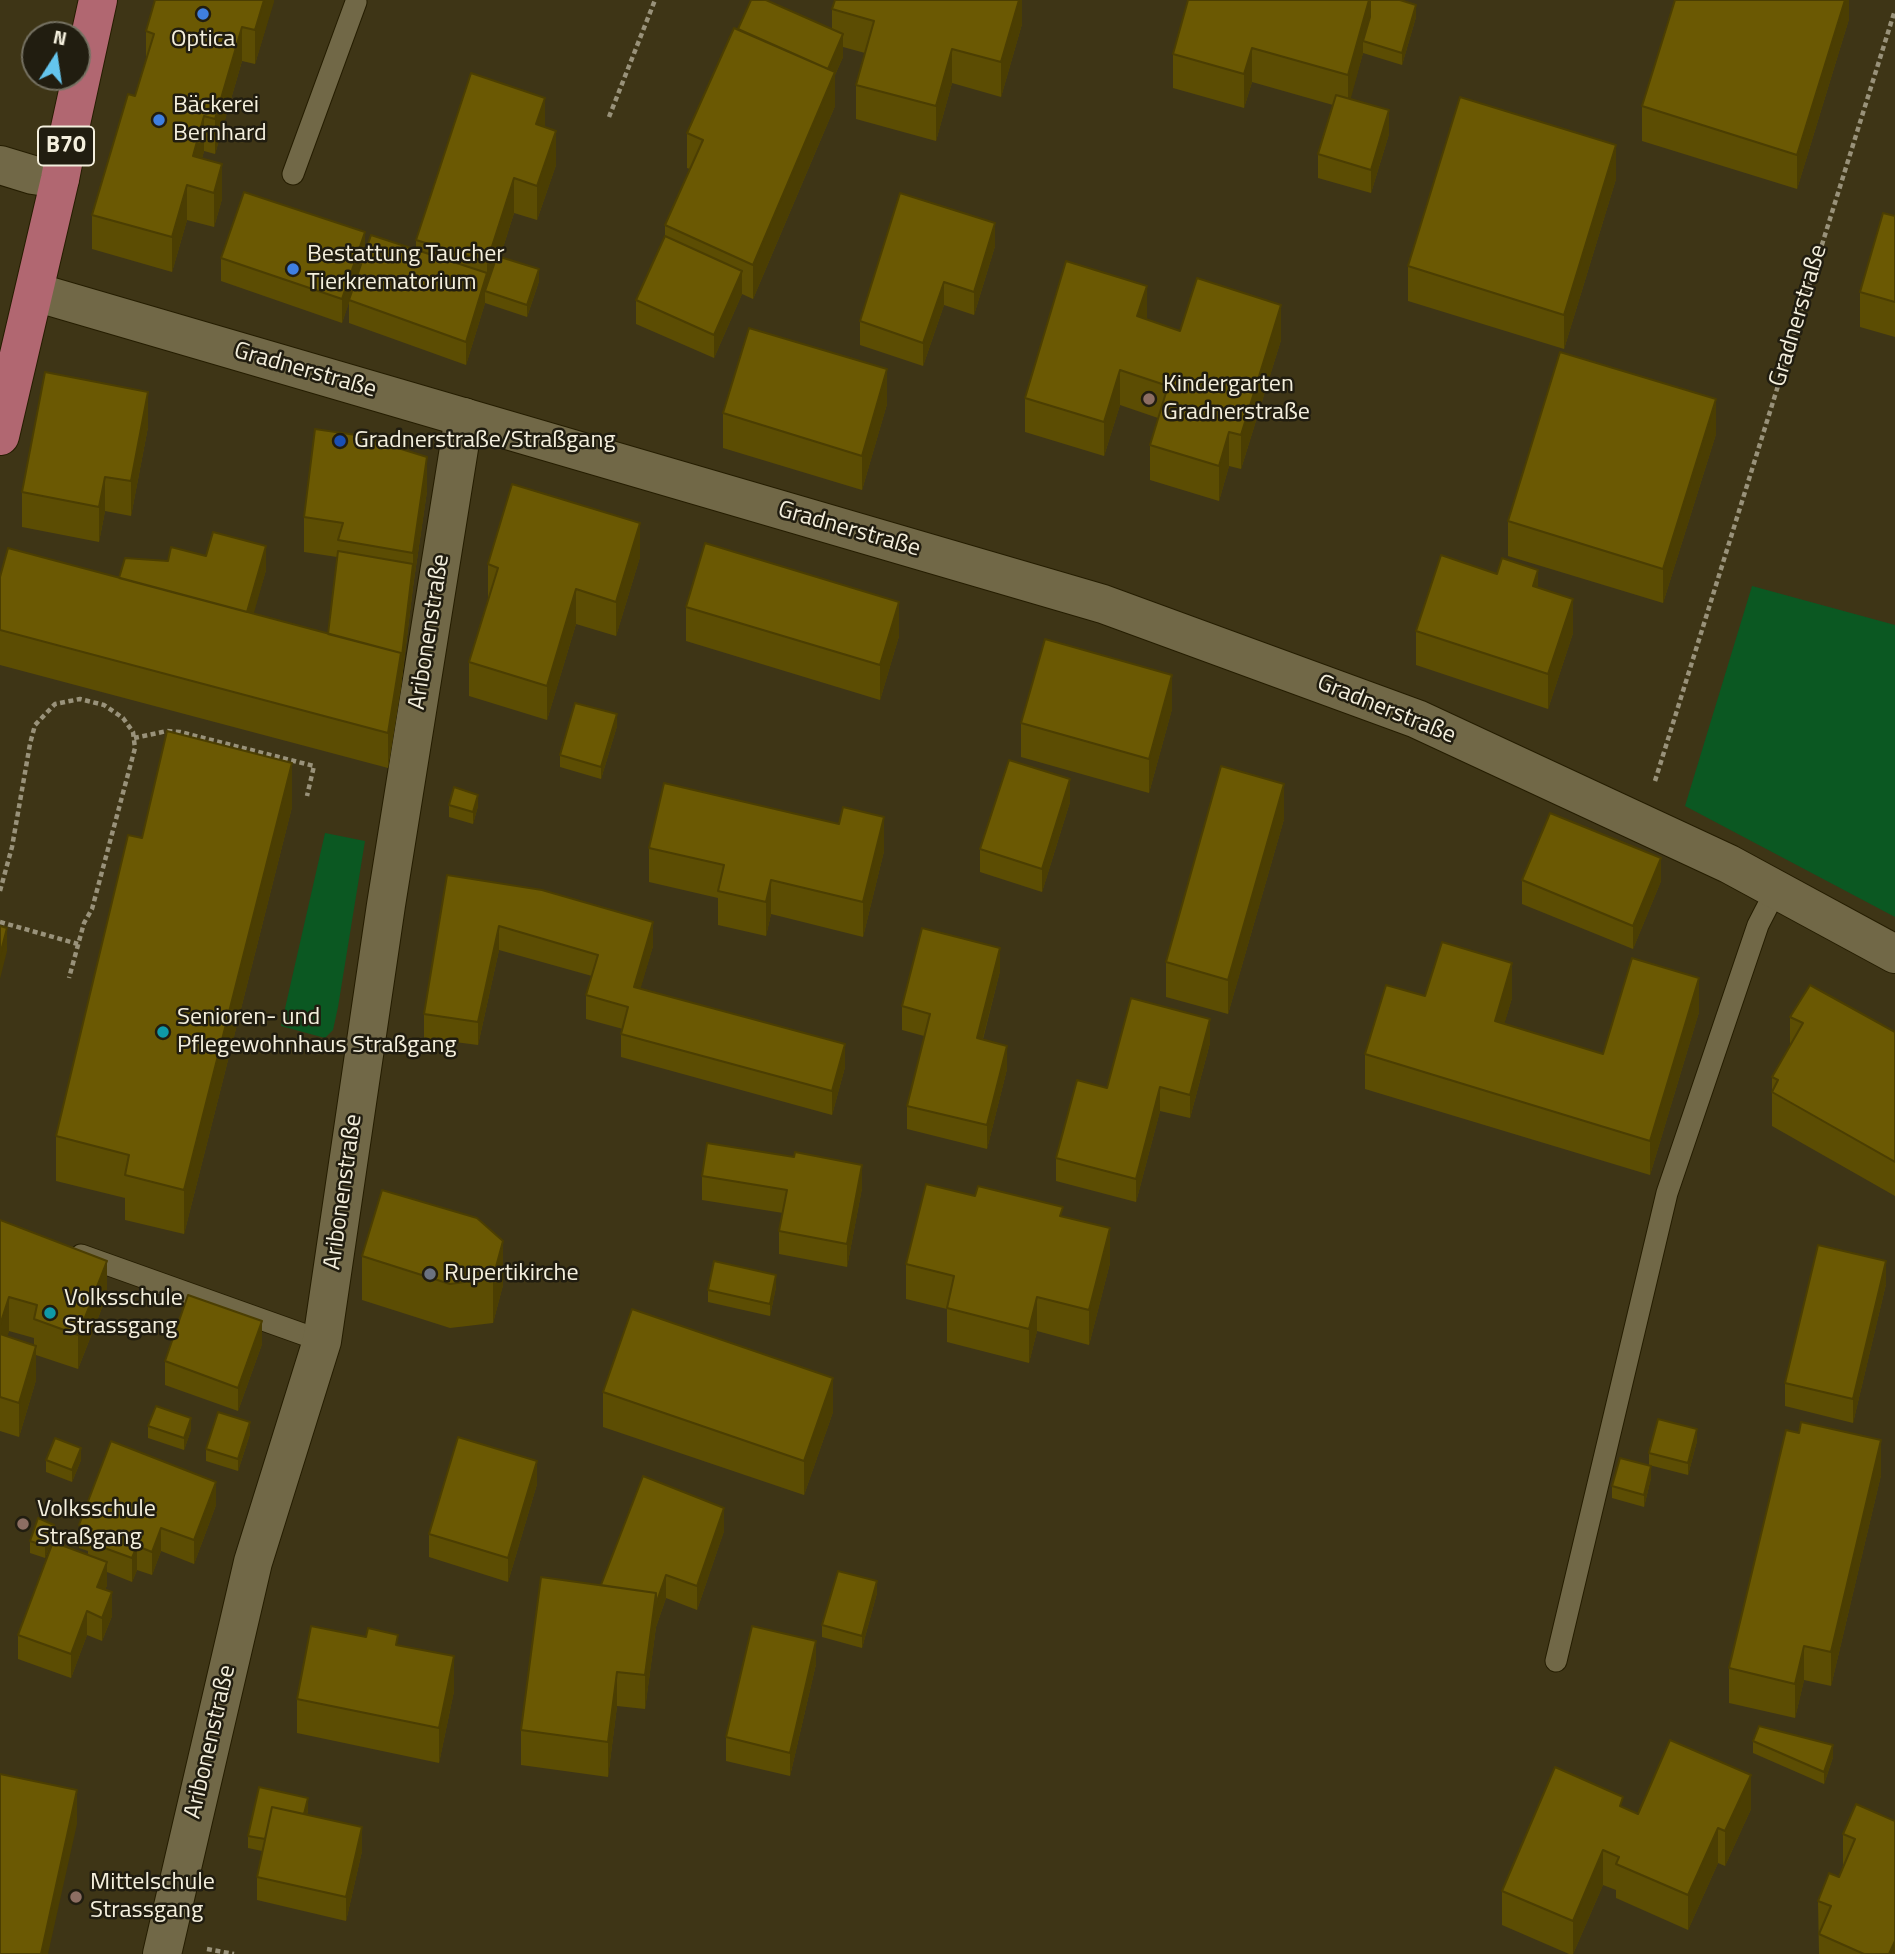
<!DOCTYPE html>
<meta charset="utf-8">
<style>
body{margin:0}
#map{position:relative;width:1895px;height:1954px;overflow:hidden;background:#3e3516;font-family:"Titillium Web",sans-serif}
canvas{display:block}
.north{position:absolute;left:21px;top:21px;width:70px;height:70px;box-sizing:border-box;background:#211d10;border:2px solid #757162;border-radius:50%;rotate:12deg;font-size:19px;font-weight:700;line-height:28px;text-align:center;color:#f4efdd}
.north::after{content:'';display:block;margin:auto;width:24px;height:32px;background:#64c5ee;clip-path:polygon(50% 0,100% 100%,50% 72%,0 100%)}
</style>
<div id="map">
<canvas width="1895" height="1954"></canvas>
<div class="north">N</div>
</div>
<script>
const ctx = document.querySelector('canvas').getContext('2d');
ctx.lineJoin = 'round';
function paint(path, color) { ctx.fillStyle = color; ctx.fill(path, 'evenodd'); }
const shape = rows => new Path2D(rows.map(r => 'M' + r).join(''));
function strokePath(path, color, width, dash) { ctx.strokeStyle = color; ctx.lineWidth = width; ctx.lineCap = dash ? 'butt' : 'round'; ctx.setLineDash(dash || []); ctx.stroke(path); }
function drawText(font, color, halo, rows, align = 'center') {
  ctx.font = font + ' "Titillium Web",sans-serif'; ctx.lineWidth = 5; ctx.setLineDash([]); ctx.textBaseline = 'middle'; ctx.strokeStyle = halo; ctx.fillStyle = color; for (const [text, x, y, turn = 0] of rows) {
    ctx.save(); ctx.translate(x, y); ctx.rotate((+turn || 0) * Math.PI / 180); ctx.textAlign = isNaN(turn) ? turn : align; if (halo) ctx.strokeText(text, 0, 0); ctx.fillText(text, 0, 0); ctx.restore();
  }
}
const green = shape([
 [1752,586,1895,625,1895,917,1685,806],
 [325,833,365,841,338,1007,333,1030,325,1038,281,1026]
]);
const path = shape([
 [609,117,655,0],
 [134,738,167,731,180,732,314,766,307,796],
 [1655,781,1895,10],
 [0,891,12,847,30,744,35,725,55,704,80,699,104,705,123,718,133,732,135,748,92,909,84,923,69,978],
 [0,922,78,944],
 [207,1949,234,1954]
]);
const service = shape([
 [293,174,356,2],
 [81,1255,322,1341],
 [1556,1661,1667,1193,1758,925,1776,890]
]);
const minor = shape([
 [0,165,33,175,60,179],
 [162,1954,253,1562,322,1341,386,905,464,417]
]);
const secondary = shape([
 [35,292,1103,604,1417,719,1729,864,1895,954]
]);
const primary = shape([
 [0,436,60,179,70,128,98,0]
]);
const wall = shape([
 [274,0,255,64,242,61,215,154,204,151,202,158,222,199,214,227,187,220,172,272,92,249,92,215,135,96,146,60,146,31],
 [1022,0,1022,24,1001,97,952,83,936,141,856,119,856,85,865,53,843,47,843,57,835,75,835,106,753,299,742,294,714,358,636,324,636,300,665,236,665,225,690,169,687,168,687,133,738,29,832,29,832,9],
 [1849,0,1849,19,1797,189,1642,141,1642,106],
 [1416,17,1402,65,1363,53,1350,99,1389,134,1371,193,1318,178,1318,154,1333,105,1252,82,1244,108,1173,88,1173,54],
 [545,127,556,165,537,220,514,213,500,257,539,281,527,317,485,303,466,365,349,323,349,302,342,323,221,281,221,258,365,254,416,250,416,240],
 [1616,179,1564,349,1408,301,1408,266],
 [1895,216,1895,337,1860,327,1860,292],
 [995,246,974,315,944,305,923,366,860,345,860,321],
 [1147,320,1180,331,1281,340,1241,469,1229,466,1219,501,1150,480,1150,445,1158,418,1120,405,1104,456,1025,432,1025,398],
 [887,404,862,490,723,448,723,413],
 [148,427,131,516,105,511,99,542,22,527,22,492],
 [1716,434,1663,603,1508,556,1508,521],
 [427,491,413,587,401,687,388,768,0,665,0,577,119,578,266,570,253,614,328,634,337,557,304,552,304,517],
 [640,557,616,636,576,624,547,720,469,696,469,662,489,599,488,598,488,564],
 [1538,587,1573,633,1548,709,1416,665,1416,631],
 [686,607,899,636,880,700,686,641],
 [1172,709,1149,793,1021,757,1021,723],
 [617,726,601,779,560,767,560,755],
 [1070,802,1042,892,980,872,980,849],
 [449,805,478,806,473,824,449,817],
 [292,807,184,1234,125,1220,125,1198,56,1181,56,1136,142,838],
 [1284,819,1228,1014,1166,997,1166,962],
 [649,848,884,851,863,937,771,914,766,936,718,925,718,898,649,882],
 [447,875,653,946,640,989,845,1067,832,1115,621,1057,621,1034,623,1029,586,1019,586,995,592,976,499,950,478,1045,424,1038,424,1014],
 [1522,880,1661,881,1633,949,1522,904],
 [1000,971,983,1039,1007,1069,987,1149,907,1129,907,1106,924,1036,902,1030,902,1006],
 [1425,996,1512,998,1504,1024,1603,1054,1699,1012,1650,1175,1365,1089,1365,1054],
 [1790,1017,1895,1032,1895,1196,1772,1126,1772,1077,1790,1045],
 [1210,1043,1190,1118,1160,1111,1136,1202,1056,1181,1056,1158,1107,1088],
 [702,1176,862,1188,847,1267,779,1254,779,1231,783,1213,702,1200],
 [382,1190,503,1285,493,1323,450,1328,362,1300,362,1256],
 [1063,1217,1110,1263,1089,1345,1037,1331,1029,1363,947,1342,947,1309,906,1299,906,1264],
 [0,1220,107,1295,78,1369,36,1355,36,1380,19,1437,0,1431],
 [9,1331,34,1338,34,1345,7,1336],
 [1886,1284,1853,1423,1785,1406,1785,1383],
 [776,1287,770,1316,708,1302,708,1290],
 [262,1344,238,1411,165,1385,165,1361],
 [603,1392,833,1412,804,1495,603,1427],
 [148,1426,191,1430,184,1450,148,1438],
 [250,1434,238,1471,206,1461,206,1449],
 [1697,1441,1688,1475,1649,1465,1649,1453],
 [46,1460,81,1460,72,1482,46,1472],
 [1881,1475,1831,1686,1804,1680,1795,1718,1729,1703,1729,1668],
 [1651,1478,1644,1507,1612,1498,1612,1486],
 [537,1484,508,1582,429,1557,429,1534],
 [216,1505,194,1564,161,1551,152,1575,137,1570,132,1582,107,1572,107,1585,105,1590,112,1616,102,1641,87,1635,71,1678,18,1659,18,1635,88,1555,88,1551,79,1548,79,1525],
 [724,1531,697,1610,666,1598,656,1627,645,1709,617,1706,608,1777,521,1765,521,1730,601,1585],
 [54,1537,45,1558,30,1553,30,1541],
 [877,1593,862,1648,822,1637,822,1625],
 [398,1645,454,1691,439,1763,297,1733,297,1699],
 [816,1664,790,1776,726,1761,726,1737],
 [1753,1741,1833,1757,1824,1784,1753,1753],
 [1856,1804,1895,1954,1819,1954,1818,1901,1839,1877,1843,1868,1843,1834],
 [1751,1809,1725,1866,1718,1863,1688,1930,1616,1898,1616,1890,1603,1885,1573,1954,1569,1954,1502,1925,1502,1891,1638,1814],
 [308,1810,307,1815,362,1851,346,1921,257,1900,257,1877,262,1851,248,1848,248,1836]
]);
const shadedWall = shape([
 [264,0,274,0,274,2,255,64,255,30],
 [1019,0,1022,0,1022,24,1001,97,1001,62],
 [1369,0,1370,0,1370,29,1363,41,1363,53,1348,109,1348,75],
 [1845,0,1849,0,1849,19,1797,189,1797,155],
 [1416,5,1416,17,1402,65,1402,53],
 [242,27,242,61,215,154,215,119],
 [843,34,843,57,835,75,835,106,753,299,753,265,823,78],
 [1252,48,1252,82,1244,108,1244,74],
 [952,49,952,83,936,141,936,106],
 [545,98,545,132,536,124],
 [1389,110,1389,134,1371,193,1371,170],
 [204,116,204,151,194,187,193,156],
 [556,131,556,165,537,220,537,186],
 [1616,145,1616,179,1564,349,1564,315],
 [222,164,222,199,214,227,214,193],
 [514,178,514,213,489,292,485,291,485,303,466,365,466,342,487,273,487,262],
 [187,185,187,220,172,272,172,237],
 [995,223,995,246,974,315,974,292],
 [365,232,365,256,342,323,342,299],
 [539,269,539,281,527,317,527,305],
 [742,271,742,294,714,358,714,335],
 [944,282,944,305,923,366,923,343],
 [1147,286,1147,320,1137,316],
 [1281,305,1281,340,1241,469,1241,435],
 [887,369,887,404,862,490,862,456],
 [1120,370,1120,405,1104,456,1104,422],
 [148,392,148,427,131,516,131,481],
 [1716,399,1716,434,1663,603,1663,569],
 [1229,432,1229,466,1219,501,1219,466],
 [427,457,427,491,413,587,413,553],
 [105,477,105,511,99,542,99,507],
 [640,523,640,557,616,636,616,602],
 [266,546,266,570,245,645,245,622],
 [413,564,413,587,401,687,388,768,388,733],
 [1538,570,1538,604,1533,586],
 [576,589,576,624,547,720,547,686],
 [1573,599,1573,633,1548,709,1548,674],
 [899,602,899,636,880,700,880,665],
 [1172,675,1172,709,1149,793,1149,759],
 [617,714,617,726,601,779,601,767],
 [292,763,292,807,184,1234,184,1190],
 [1070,779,1070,802,1042,892,1042,869],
 [1284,784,1284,819,1228,1014,1228,980],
 [478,795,478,806,473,824,473,812],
 [884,817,884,851,863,937,863,902],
 [1661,858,1661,881,1633,949,1633,926],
 [771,880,771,914,766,936,766,902],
 [653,922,653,946,634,1011,634,987],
 [499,926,499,950,478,1045,478,1022],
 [7,928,7,951,0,979,0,955],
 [1000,948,1000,971,977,1061,977,1038],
 [1512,963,1512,998,1495,1055,1495,1021],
 [1699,978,1699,1012,1650,1175,1650,1141],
 [1210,1019,1210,1043,1190,1118,1190,1095],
 [845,1044,845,1067,832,1115,832,1091],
 [1007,1046,1007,1069,987,1149,987,1125],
 [1160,1087,1160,1111,1136,1202,1136,1179],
 [862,1165,862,1188,847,1267,847,1244],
 [1110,1228,1110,1263,1089,1345,1089,1310],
 [503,1241,503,1285,493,1323,493,1278],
 [107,1261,107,1295,78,1369,78,1335],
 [1886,1261,1886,1284,1853,1423,1853,1399],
 [776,1275,776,1287,770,1316,770,1304],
 [9,1297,9,1331,0,1359,0,1325],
 [1037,1297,1037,1331,1029,1363,1029,1329],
 [262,1321,262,1344,238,1411,238,1388],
 [36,1346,36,1380,19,1437,19,1403],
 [833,1378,833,1412,804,1495,804,1461],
 [191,1418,191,1430,184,1450,184,1438],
 [250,1422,250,1434,238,1471,238,1459],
 [1697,1429,1697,1441,1688,1475,1688,1463],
 [1881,1440,1881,1475,1831,1686,1831,1652],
 [81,1448,81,1460,72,1482,72,1470],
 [537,1461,537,1484,508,1582,508,1558],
 [1651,1466,1651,1478,1644,1507,1644,1495],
 [216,1482,216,1505,194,1564,194,1540],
 [724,1508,724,1531,697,1610,697,1586],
 [54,1525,54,1537,45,1558,45,1546],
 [161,1528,161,1551,152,1575,152,1552],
 [137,1546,137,1570,132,1582,132,1558],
 [107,1562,107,1585,97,1610,97,1587],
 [666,1575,666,1598,656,1627,645,1709,645,1675,656,1593],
 [877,1581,877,1593,862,1648,862,1636],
 [112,1592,112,1616,102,1641,102,1618],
 [87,1611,87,1635,71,1678,71,1654],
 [816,1641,816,1664,790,1776,790,1753],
 [1804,1646,1804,1680,1795,1718,1795,1684],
 [454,1656,454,1691,439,1763,439,1728],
 [617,1672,617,1706,608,1777,608,1742],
 [1833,1745,1833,1757,1824,1784,1824,1772],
 [1751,1775,1751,1809,1725,1866,1725,1831],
 [77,1790,77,1824,48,1954,41,1954],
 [308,1798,308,1810,302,1837,302,1825],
 [362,1827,362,1851,346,1921,346,1897],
 [1718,1828,1718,1863,1688,1930,1688,1895],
 [1603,1850,1603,1885,1573,1954,1573,1921],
 [1895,1941,1895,1954,1889,1954]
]);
const building = shape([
 [155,0,264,0,255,30,242,27,215,119,204,116,193,156,222,164,214,193,187,185,172,237,92,215,128,94,135,96,154,34,146,31,155,0],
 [751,0,766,0,843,34,828,69,738,29,751,0],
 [835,0,1019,0,1001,62,952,49,936,106,856,85,874,21,832,9,835,0],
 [1188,0,1369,0,1348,75,1252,48,1244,74,1173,54,1188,0],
 [1370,0,1400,0,1416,5,1402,53,1363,41,1370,17,1370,0],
 [1675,0,1845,0,1797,155,1642,106,1675,0],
 [734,28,835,72,753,265,665,225,703,140,687,133,734,28],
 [471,73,545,98,536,124,556,131,537,186,514,178,487,262,416,240,471,73],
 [1336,95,1389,110,1371,170,1318,154,1336,95],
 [1460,97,1616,145,1564,315,1408,266,1460,97],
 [244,192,365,232,342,299,221,258,244,192],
 [900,193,995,223,974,292,944,282,923,343,860,321,900,193],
 [1883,213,1895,216,1895,302,1860,292,1883,213],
 [371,235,487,273,466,342,349,300,371,235],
 [665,236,742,271,714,335,636,300,665,236],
 [497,256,539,269,527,305,485,291,497,256],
 [1066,261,1147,286,1137,316,1180,331,1197,278,1281,305,1241,435,1229,432,1219,466,1150,445,1168,386,1120,370,1104,422,1025,398,1066,261],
 [749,328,887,369,862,456,723,413,749,328],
 [1560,352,1716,399,1663,569,1508,521,1560,352],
 [45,372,148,392,131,481,105,477,99,507,22,492,45,372],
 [315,429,356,435,427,457,413,553,338,540,343,523,304,517,315,429],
 [512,484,640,523,616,602,576,589,547,686,469,662,498,568,488,564,512,484],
 [213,532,266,546,247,612,119,578,125,558,168,561,171,547,206,556,213,532],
 [705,543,899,602,880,665,686,607,705,543],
 [8,548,401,653,388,733,0,630,0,577,8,548],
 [338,551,413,564,401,664,401,653,328,634,338,551],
 [1441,555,1497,574,1502,558,1538,570,1533,586,1573,599,1548,674,1416,631,1441,555],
 [1045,639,1172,675,1149,759,1021,723,1045,639],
 [575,703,617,714,601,767,560,755,575,703],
 [167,731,292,763,184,1190,125,1175,129,1155,56,1136,128,835,142,838,167,731],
 [1009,760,1070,779,1042,869,980,849,1009,760],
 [1221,766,1284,784,1228,980,1166,962,1221,766],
 [664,783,839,824,843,807,884,817,863,902,771,880,766,902,718,891,724,865,649,848,664,783],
 [454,787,478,795,473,812,449,805,454,787],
 [1550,813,1661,858,1633,926,1522,880,1550,813],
 [447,875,542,890,653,922,634,987,845,1044,832,1091,621,1034,628,1007,586,995,598,955,499,926,478,1022,424,1014,447,875],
 [0,926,7,928,0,955,0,926],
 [922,928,1000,948,977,1038,1007,1046,987,1125,907,1106,930,1014,902,1006,922,928],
 [1442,942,1512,963,1495,1021,1603,1054,1632,958,1699,978,1650,1141,1365,1054,1386,985,1425,996,1442,942],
 [1810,985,1895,1032,1895,1162,1772,1092,1778,1080,1772,1077,1803,1023,1790,1017,1810,985],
 [1131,998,1210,1019,1190,1095,1160,1087,1136,1179,1056,1158,1077,1080,1107,1088,1131,998],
 [707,1143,794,1157,795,1152,862,1165,847,1244,779,1231,787,1190,702,1176,707,1143],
 [926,1184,975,1196,978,1186,1063,1207,1060,1216,1110,1228,1089,1310,1037,1297,1029,1329,947,1308,954,1276,906,1264,926,1184],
 [382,1190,477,1218,503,1241,493,1278,450,1284,362,1256,382,1190],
 [0,1220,107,1261,78,1335,34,1319,37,1305,9,1297,0,1325,0,1220],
 [1818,1245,1886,1261,1853,1399,1785,1383,1818,1245],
 [714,1261,776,1275,770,1304,708,1290,714,1261],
 [188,1295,262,1321,238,1388,165,1361,188,1295],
 [632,1309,833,1378,804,1461,603,1392,632,1309],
 [0,1334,36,1346,19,1403,0,1397,0,1334],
 [156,1406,191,1418,184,1438,148,1426,156,1406],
 [218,1412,250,1422,238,1459,206,1449,218,1412],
 [1658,1419,1697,1429,1688,1463,1649,1453,1658,1419],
 [1801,1422,1881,1440,1831,1652,1804,1646,1795,1684,1729,1668,1786,1430,1799,1433,1801,1422],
 [458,1437,537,1461,508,1558,429,1534,458,1437],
 [55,1438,81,1448,72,1470,46,1460,55,1438],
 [111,1441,216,1482,194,1540,161,1528,152,1552,137,1546,132,1558,88,1542,92,1529,79,1525,111,1441],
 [1620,1458,1651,1466,1644,1495,1612,1486,1620,1458],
 [643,1476,724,1508,697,1586,666,1575,656,1604,656,1593,601,1585,643,1476],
 [38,1518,54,1525,45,1546,30,1541,38,1518],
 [53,1542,107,1562,97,1587,112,1592,102,1618,87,1611,71,1654,18,1635,53,1542],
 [838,1571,877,1581,862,1636,822,1625,838,1571],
 [541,1577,656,1593,645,1675,617,1672,608,1742,521,1730,541,1577],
 [311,1626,366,1637,368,1628,398,1635,396,1645,454,1656,439,1728,297,1699,311,1626],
 [752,1626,816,1641,790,1753,726,1737,752,1626],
 [1759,1726,1833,1745,1824,1772,1753,1741,1759,1726],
 [1670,1740,1751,1775,1725,1831,1718,1828,1688,1895,1616,1864,1619,1857,1603,1850,1573,1921,1502,1891,1555,1767,1623,1797,1620,1806,1638,1814,1670,1740],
 [0,1774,77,1790,41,1954,0,1954,0,1774],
 [259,1787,308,1798,304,1814,272,1807,265,1839,248,1836,259,1787],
 [1856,1804,1895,1821,1895,1941,1889,1954,1864,1954,1819,1934,1831,1906,1818,1901,1829,1873,1839,1877,1855,1839,1843,1834,1856,1804],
 [272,1807,362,1827,346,1897,257,1877,272,1807]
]);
const markers = [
 [203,14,7,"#3f7fe0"],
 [159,120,7,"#3f7fe0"],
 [293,269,7,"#3f7fe0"],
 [1149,399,7,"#8d6e63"],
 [340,441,7,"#1a4fb4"],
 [163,1032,7,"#0f9aa8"],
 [430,1274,7,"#6b7280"],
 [50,1313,7,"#0f9aa8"],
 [23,1524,7,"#8d6e63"],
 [76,1897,7,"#8d6e63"]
];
const shields = [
 [66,146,56]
];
const shieldNames = [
 ["B70",66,146]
];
const poiNames = [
 ["Optica",203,40,"center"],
 ["Bäckerei",173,106],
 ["Bernhard",173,134],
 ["Bestattung Taucher",307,255],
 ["Tierkrematorium",307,283],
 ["Kindergarten",1163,385],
 ["Gradnerstraße",1163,413],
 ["Gradnerstraße/Straßgang",354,441],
 ["Senioren- und",177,1018],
 ["Pflegewohnhaus Straßgang",177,1046],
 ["Rupertikirche",444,1274],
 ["Volksschule",64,1299],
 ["Strassgang",64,1327],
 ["Volksschule",37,1510],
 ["Straßgang",37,1538],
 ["Mittelschule",90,1883],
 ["Strassgang",90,1911]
];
const streetNames = [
 ["Gradnerstraße",1799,316,-73],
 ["Gradnerstraße",305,371,16],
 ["Gradnerstraße",849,530,16],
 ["Aribonenstraße",430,632,-81],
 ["Gradnerstraße",1386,710,22],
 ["Aribonenstraße",344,1192,-82],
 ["Aribonenstraße",211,1742,-77]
];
paint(green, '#0b5822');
strokePath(service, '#251d00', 23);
strokePath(minor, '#251d00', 40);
strokePath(secondary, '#251d00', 40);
strokePath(primary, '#251d00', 40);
strokePath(path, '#99927a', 4.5, [5, 3.5]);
strokePath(service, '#716847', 21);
strokePath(minor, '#716847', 38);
strokePath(secondary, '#716847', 38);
strokePath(primary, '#b16771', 38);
paint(wall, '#5c4d03');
paint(shadedWall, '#4b3e02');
paint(building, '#6b5903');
strokePath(building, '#4b3e02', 2);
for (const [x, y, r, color] of markers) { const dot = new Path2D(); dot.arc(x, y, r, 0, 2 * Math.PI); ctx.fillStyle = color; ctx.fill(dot); strokePath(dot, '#211d10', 2.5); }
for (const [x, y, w] of shields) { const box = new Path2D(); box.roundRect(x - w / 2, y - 19.5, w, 39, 5); ctx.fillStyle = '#211d10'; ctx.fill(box); strokePath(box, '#f4efdd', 2); }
drawText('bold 23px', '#f4efdd', null, shieldNames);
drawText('24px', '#f4efdd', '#211d10', poiNames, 'left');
drawText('24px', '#f4efdd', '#211d10', streetNames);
</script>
